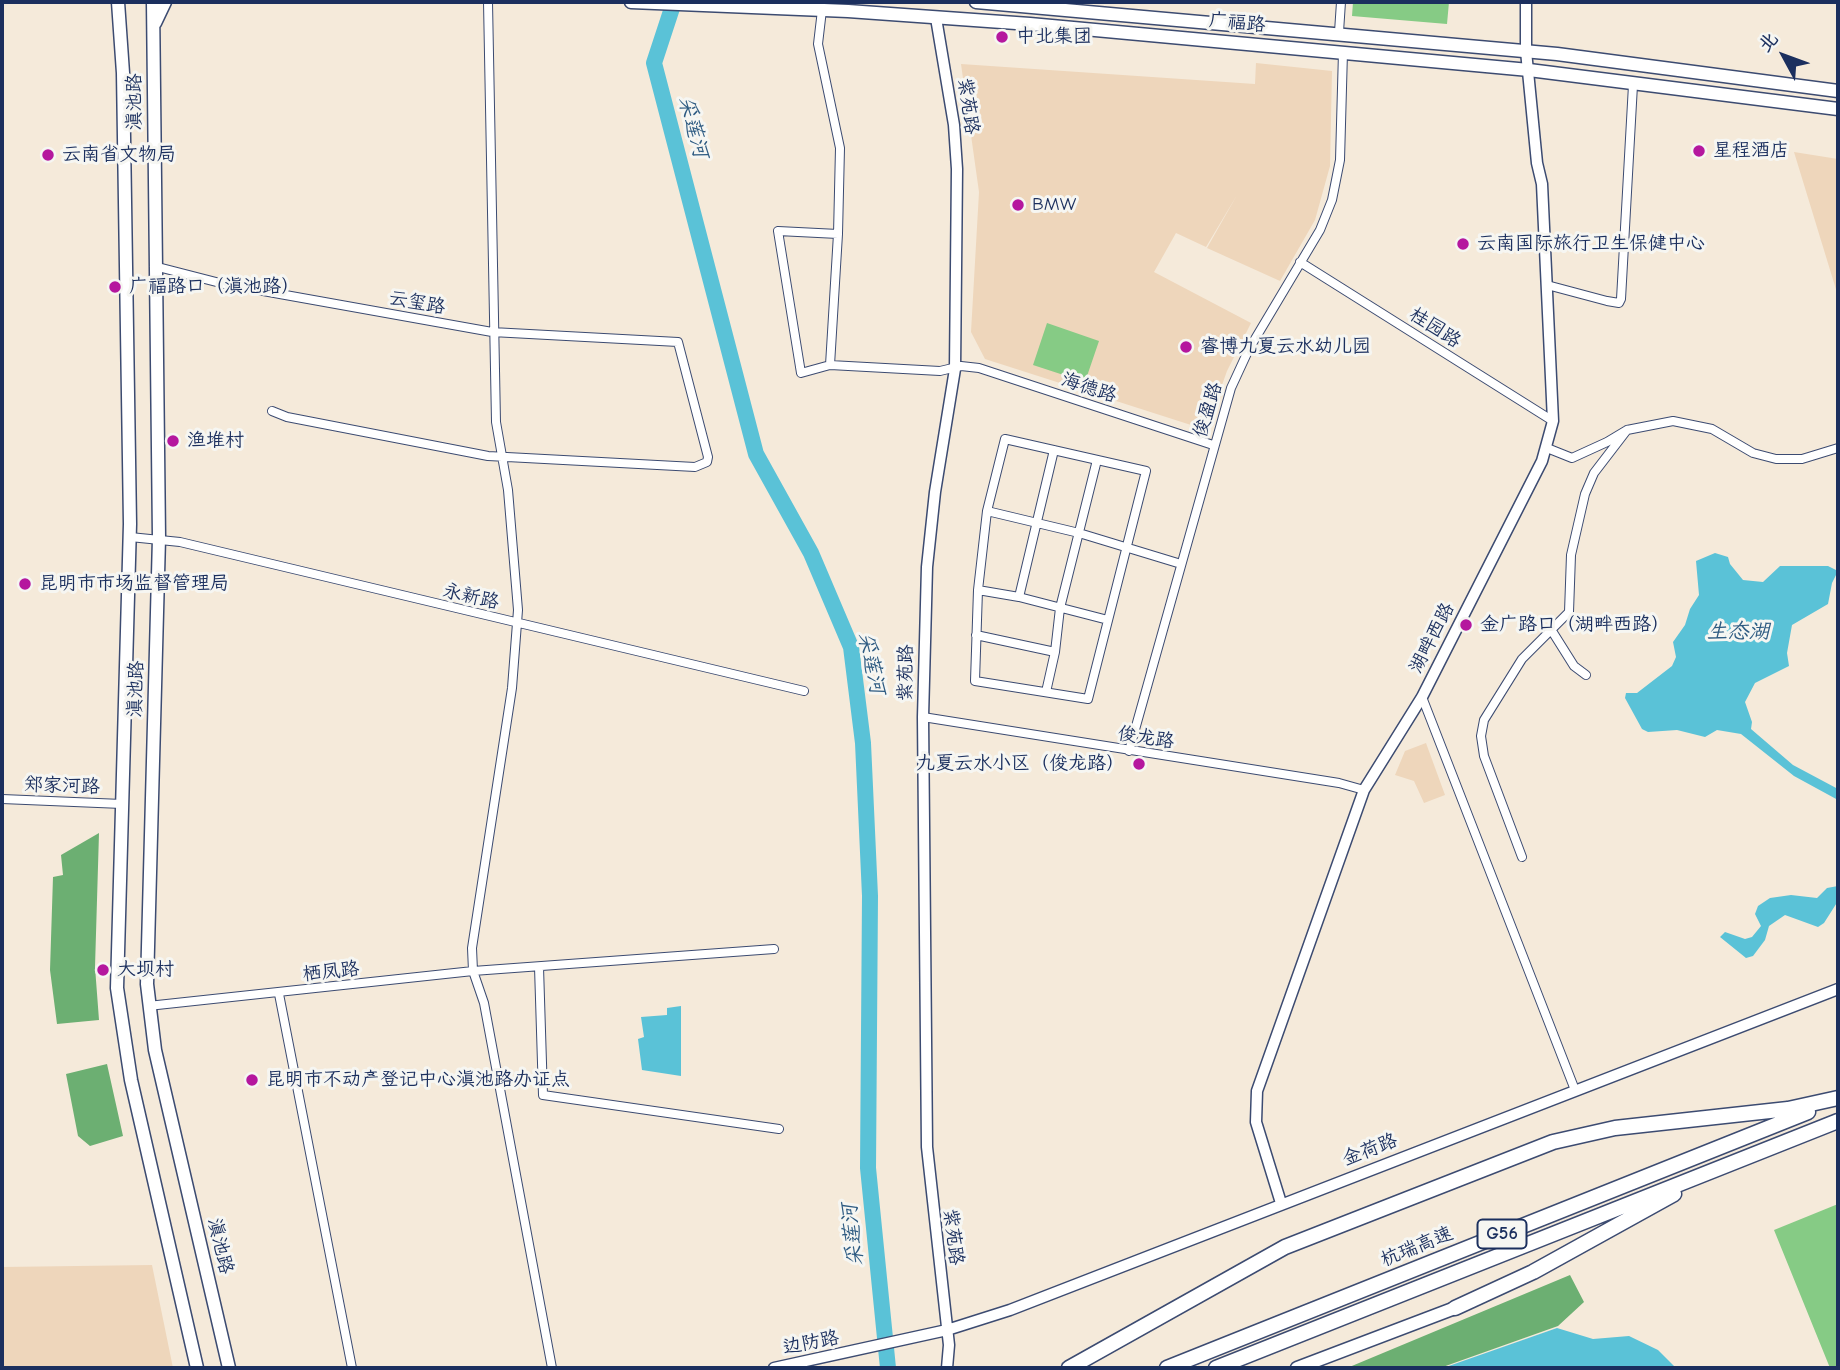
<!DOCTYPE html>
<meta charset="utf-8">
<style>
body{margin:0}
#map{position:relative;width:1840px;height:1370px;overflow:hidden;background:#f5eada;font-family:"Comic Neue","LXGW WenKai TC",sans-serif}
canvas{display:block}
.frame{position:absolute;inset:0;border:4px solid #1b2f5e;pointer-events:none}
.north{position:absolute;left:1749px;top:21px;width:70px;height:70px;-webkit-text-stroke:5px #f6f6f2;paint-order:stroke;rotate:311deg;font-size:19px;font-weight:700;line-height:28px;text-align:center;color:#1b2f5e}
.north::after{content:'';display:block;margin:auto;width:24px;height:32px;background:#1b2f5e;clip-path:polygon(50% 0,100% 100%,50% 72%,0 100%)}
</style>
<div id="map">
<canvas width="1840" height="1370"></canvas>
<div class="frame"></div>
<div class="north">北</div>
</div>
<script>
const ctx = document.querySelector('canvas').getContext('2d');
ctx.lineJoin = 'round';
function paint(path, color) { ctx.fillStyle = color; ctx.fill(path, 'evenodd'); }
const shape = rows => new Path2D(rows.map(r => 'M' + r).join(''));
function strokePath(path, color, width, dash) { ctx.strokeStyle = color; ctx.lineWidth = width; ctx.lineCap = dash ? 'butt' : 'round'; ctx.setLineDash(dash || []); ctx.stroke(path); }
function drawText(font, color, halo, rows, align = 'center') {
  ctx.font = font + ' "Comic Neue","LXGW WenKai TC",sans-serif'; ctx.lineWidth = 6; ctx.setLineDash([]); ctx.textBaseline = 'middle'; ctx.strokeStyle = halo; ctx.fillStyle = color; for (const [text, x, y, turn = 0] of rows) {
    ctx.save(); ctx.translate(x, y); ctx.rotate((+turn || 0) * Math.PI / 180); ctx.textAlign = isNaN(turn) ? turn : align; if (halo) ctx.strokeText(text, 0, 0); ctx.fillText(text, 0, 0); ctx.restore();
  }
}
const built = shape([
 [1256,63,1332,71,1330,166,1315,220,1280,281,1207,248,1237,195,1206,247,1176,233,1154,272,1251,323,1227,371,1212,413,1191,425,985,359,971,332,979,192,961,64,1255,84],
 [1794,152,1838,159,1838,296],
 [1426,743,1445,795,1424,803,1414,781,1395,775,1405,751],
 [152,1265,173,1368,2,1368,2,1267]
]);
const green = shape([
 [1353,2,1449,2,1447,24,1352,16],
 [1047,323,1099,341,1085,382,1033,365],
 [1838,1204,1838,1368,1830,1368,1774,1230]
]);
const forest = shape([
 [99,833,95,967,99,1020,57,1024,50,970,53,877,63,875,61,855],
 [107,1064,123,1136,90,1146,78,1136,66,1074],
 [1570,1275,1584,1302,1558,1326,1440,1368,1347,1368]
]);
const water = shape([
 [1715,553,1728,557,1730,564,1743,580,1763,582,1780,566,1828,566,1838,571,1832,583,1828,604,1792,625,1787,653,1789,666,1755,683,1745,702,1752,722,1751,729,1793,765,1838,789,1838,800,1794,776,1741,734,1717,730,1705,737,1677,730,1648,732,1642,729,1625,698,1626,693,1637,693,1672,666,1676,657,1673,642,1685,625,1690,609,1699,595,1696,561],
 [1838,886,1838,901,1824,923,1818,927,1785,915,1769,926,1765,940,1753,956,1746,958,1720,937,1725,932,1745,939,1752,937,1761,926,1755,914,1758,906,1770,898,1791,895,1817,898,1827,888],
 [681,1006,681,1076,642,1070,638,1039,644,1037,641,1017,667,1015,667,1008],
 [1557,1328,1593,1339,1629,1336,1658,1350,1676,1368,1443,1368]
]);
const river = shape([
 [674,2,654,63,756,454,811,553,851,647,863,743,870,896,868,1168,888,1368]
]);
const street = shape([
 [488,2,496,422,508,490,518,610,512,688,472,948,473,971,484,1003,552,1368],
 [822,10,818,44,840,148,838,234,830,365,801,373,778,231,838,234],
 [1339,32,1341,2],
 [1300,262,1553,421],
 [154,266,224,284,492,332,678,342,708,457,707,462,695,467,488,456,287,417,272,411],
 [1547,285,1607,301,1619,303,1621,299,1633,85],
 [830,365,940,371,961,366,979,368,1213,445],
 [1005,439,1146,471,1088,699,975,681,978,590,987,511,1005,439],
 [1547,448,1572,458,1607,442,1627,430,1673,421,1712,429,1753,453,1776,459,1802,459,1838,448],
 [987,511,1079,533,1181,564],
 [130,537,180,542,804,691],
 [978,590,1019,597,1054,450],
 [1019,597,1108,620],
 [1552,631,1574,666,1586,675],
 [976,635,1055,652,1060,608,1097,460],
 [1046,692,1055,652],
 [1422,697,1575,1090],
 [923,717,1339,783,1364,790],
 [1129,751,1231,388,1249,349,1320,230,1332,200,1340,160,1343,52],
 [2,799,122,804],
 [1522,857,1484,756,1481,736,1484,720,1522,659,1569,612,1571,555,1585,494,1594,473,1627,430],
 [539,967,543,1095,779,1129],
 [279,994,352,1368],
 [148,1006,473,971,774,949]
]);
const secondary = shape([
 [936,18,954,125,957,169,955,369,935,492,927,567,923,717,927,1147,949,1345,947,1368],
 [1281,1203,1256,1122,1257,1091,1364,790,1422,697,1542,461,1553,421,1542,184,1537,163,1526,51,1526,2],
 [774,1368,947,1330,1010,1310,1838,989]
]);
const primary = shape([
 [118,2,123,73,130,524,117,988,131,1080,197,1368],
 [153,2,159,538,147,984,155,1050,229,1368],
 [631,2,848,11,1030,24,1529,70,1838,109],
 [976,2,1557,54,1838,91],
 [155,23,165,2],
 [1297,1368,1455,1308]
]);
const highway = shape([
 [1455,1308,1533,1272,1674,1194],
 [1069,1368,1285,1247,1553,1142,1615,1128,1788,1109,1838,1098],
 [1167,1368,1808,1112],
 [1216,1368,1838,1121]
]);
const markers = [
 [1002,37,7,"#b5179e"],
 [1699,151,7,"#b5179e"],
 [48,155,7,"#b5179e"],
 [1018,205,7,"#b5179e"],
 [1463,244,7,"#b5179e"],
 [115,287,7,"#b5179e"],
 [1186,347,7,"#b5179e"],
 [173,441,7,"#b5179e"],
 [25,584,7,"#b5179e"],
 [1466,625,7,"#b5179e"],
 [1139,764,7,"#b5179e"],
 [103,970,7,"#b5179e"],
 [252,1080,7,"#b5179e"]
];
const shields = [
 [1502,1234,49]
];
const shieldNames = [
 ["G56",1502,1234]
];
const streetNames = [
 ["广福路",1237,23,5],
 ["滇池路",135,102,-90],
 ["紫苑路",968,106,82],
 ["云玺路",417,303,10],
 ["桂园路",1435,328,33],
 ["海德路",1089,388,18],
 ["俊盈路",1208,410,-73],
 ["永新路",471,597,13],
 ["湖畔西路",1432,638,-63],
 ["紫苑路",906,673,-89],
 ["滇池路",136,689,-88],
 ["俊龙路",1146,738,9],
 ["郑家河路",62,786,2],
 ["栖凤路",331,972,-6],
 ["金荷路",1370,1150,-21],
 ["紫苑路",953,1237,83],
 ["滇池路",220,1246,77],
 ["杭瑞高速",1417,1247,-22],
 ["边防路",811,1343,-11]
];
const poiNames = [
 ["中北集团",1016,37],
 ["星程酒店",1713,151],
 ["云南省文物局",62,155],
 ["BMW",1032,205],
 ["云南国际旅行卫生保健中心",1477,244],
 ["广福路口（滇池路）",129,287],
 ["睿博九夏云水幼儿园",1200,347],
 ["渔堆村",187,441],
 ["昆明市市场监督管理局",39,584],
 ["金广路口（湖畔西路）",1480,625],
 ["九夏云水小区（俊龙路）",1125,764,"right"],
 ["大坝村",117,970],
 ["昆明市不动产登记中心滇池路办证点",266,1080]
];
const waterNames = [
 ["采莲河",693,127,75],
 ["生态湖",1738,632],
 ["采莲河",871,663,78],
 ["采莲河",853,1235,-96]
];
paint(built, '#eed6bb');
paint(green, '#86cb85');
paint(forest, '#6caf72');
paint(water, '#5ac2d7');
strokePath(river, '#5ac2d7', 16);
strokePath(street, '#3c4b71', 10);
strokePath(secondary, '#3c4b71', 13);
strokePath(primary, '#3c4b71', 15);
strokePath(highway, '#3c4b71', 17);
strokePath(street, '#fff', 8);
strokePath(secondary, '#fff', 10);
strokePath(primary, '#fff', 12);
strokePath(highway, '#fff', 14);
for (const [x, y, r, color] of markers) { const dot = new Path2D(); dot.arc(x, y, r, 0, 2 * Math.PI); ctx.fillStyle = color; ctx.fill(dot); strokePath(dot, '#f6f6f2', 2.5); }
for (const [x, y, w] of shields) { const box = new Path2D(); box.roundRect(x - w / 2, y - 14.5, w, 29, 5); ctx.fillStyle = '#f6f6f2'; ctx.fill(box); strokePath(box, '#1b2f5e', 2); }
drawText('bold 18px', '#1b2f5e', null, shieldNames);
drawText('19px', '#1b2f5e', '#f6f6f2', streetNames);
drawText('19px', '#1b2f5e', '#f6f6f2', poiNames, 'left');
drawText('italic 21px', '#2e5b82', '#f6f6f2', waterNames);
</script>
